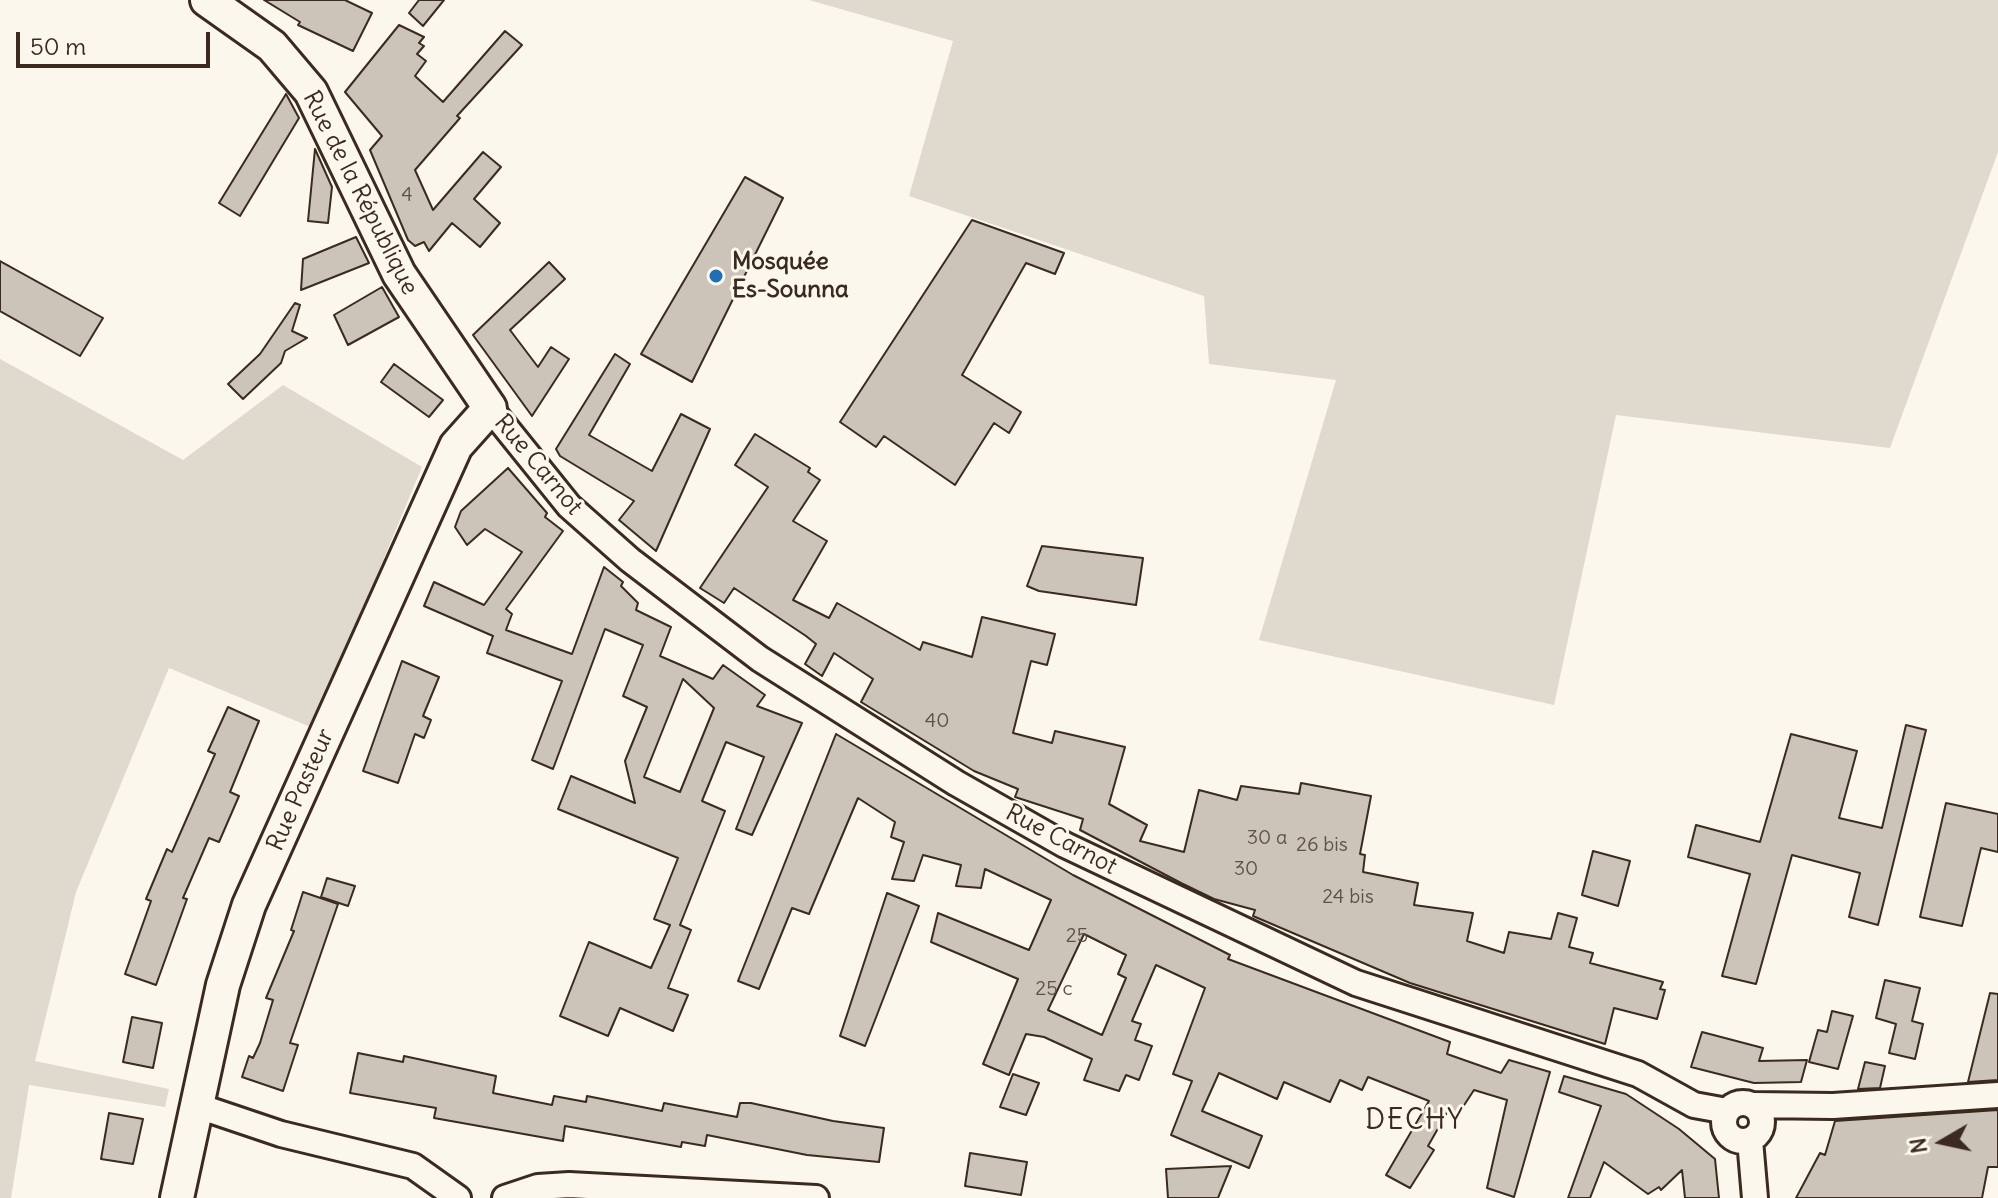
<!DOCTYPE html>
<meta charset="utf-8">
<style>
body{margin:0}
#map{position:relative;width:1998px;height:1198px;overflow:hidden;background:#fbf7ec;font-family:Delius,sans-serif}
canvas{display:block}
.north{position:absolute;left:1902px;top:1102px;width:80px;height:80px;-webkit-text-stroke:6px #fbf7ec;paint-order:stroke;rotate:261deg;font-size:22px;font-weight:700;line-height:32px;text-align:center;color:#3b2a1e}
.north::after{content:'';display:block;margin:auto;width:28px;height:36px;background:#3b2a1e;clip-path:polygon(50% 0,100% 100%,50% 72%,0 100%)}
.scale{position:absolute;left:16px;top:32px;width:194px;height:36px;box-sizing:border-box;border:4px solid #3b2a1e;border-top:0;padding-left:10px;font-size:24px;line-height:28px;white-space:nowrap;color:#3b2a1e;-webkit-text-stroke:6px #fbf7ec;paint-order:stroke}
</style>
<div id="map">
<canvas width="1998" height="1198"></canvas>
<div class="north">N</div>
<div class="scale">50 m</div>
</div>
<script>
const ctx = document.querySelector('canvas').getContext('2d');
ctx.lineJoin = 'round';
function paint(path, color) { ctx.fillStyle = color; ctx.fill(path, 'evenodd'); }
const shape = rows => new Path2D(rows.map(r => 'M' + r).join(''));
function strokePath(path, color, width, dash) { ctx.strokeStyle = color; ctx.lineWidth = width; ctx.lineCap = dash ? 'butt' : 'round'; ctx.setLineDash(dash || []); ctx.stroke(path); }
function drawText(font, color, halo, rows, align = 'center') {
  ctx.font = font + ' Delius,sans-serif'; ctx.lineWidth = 6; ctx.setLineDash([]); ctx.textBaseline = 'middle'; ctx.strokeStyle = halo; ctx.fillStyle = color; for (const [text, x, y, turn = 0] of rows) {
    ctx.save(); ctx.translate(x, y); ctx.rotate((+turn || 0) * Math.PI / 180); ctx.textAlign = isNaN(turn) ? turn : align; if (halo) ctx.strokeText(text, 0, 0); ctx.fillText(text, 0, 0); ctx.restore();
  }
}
const green = shape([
 [809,0,1998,0,1998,152,1890,448,1616,415,1554,705,1259,640,1336,380,1209,364,1204,296,909,196,953,41],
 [0,359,183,460,283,385,422,467,313,728,169,668,76,892,35,1061,169,1089,165,1107,29,1085,11,1198,0,1198]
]);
const building = shape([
 [264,0,345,0,372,13,353,51,298,25,300,22,264,0],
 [419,0,444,0,423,26,409,13,419,0],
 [399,25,424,37,419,43,424,46,417,54,426,61,415,76,443,102,505,31,522,45,457,116,460,118,415,170,433,210,483,152,501,167,474,199,500,223,480,247,452,223,429,251,424,242,415,246,408,240,370,150,382,136,345,92,399,25],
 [286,94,299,118,240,216,219,203,286,94],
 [315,149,332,187,328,223,308,221,315,149],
 [745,177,783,198,692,382,641,354,745,177],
 [972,220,1064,253,1055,274,1026,263,962,375,1021,412,1009,433,994,423,955,485,884,436,876,447,840,422,972,220],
 [356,237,369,263,301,290,303,259,356,237],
 [0,261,103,318,80,356,0,311,0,261],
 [549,262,565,279,510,330,538,367,551,347,569,359,532,416,473,335,549,262],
 [382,287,399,317,348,345,334,315,382,287],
 [295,303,300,305,292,331,307,338,285,351,281,363,243,399,228,384,260,354,295,303],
 [615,354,630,364,589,435,652,471,681,414,710,429,656,551,619,520,634,501,560,456,556,449,615,354],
 [394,364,443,400,429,417,381,382,394,364],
 [755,434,810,468,808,472,820,480,793,521,827,541,793,600,829,618,837,603,920,650,923,642,972,657,982,617,1055,634,1047,665,1031,661,1013,733,1052,743,1055,731,1125,747,1109,804,1147,825,1140,841,1184,852,1199,790,1237,800,1241,786,1299,794,1301,783,1371,796,1360,854,1365,855,1363,872,1418,883,1414,905,1473,913,1467,941,1504,953,1509,932,1551,939,1558,913,1577,918,1569,947,1593,953,1590,963,1663,982,1660,989,1665,990,1657,1019,1614,1008,1605,1044,1410,983,1253,916,1255,910,1214,899,1181,883,1080,830,1083,819,1015,797,1018,789,974,771,861,702,873,679,834,653,822,676,805,664,816,644,806,636,734,588,724,603,700,588,768,487,735,465,755,434],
 [508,468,547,513,545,517,563,531,506,609,512,614,506,630,572,654,604,567,623,582,621,586,638,603,636,610,671,627,660,656,713,679,723,665,765,695,757,706,802,723,752,835,736,829,764,757,726,742,702,801,725,811,680,925,691,930,668,988,688,995,673,1031,620,1008,608,1036,560,1016,589,942,651,968,670,925,654,919,678,858,558,809,571,776,635,803,625,761,647,707,623,696,643,645,605,629,553,769,532,760,562,681,487,653,493,636,424,606,434,582,484,605,522,552,485,529,467,545,455,527,461,511,508,468],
 [683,679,714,708,680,792,644,777,683,679],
 [1042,546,1143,558,1136,605,1039,591,1027,586,1042,546],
 [402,661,439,677,423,716,431,720,424,738,415,734,398,783,363,771,402,661],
 [228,707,259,721,230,792,239,796,219,842,209,838,183,898,187,899,156,985,125,974,151,901,146,899,167,849,172,852,215,754,208,751,228,707],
 [1906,725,1926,730,1878,925,1849,917,1860,873,1792,855,1756,984,1722,976,1750,874,1688,857,1696,825,1760,842,1791,734,1857,751,1839,818,1882,828,1906,725],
 [836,734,1073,875,1230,955,1228,959,1450,1042,1447,1054,1501,1073,1509,1060,1550,1072,1514,1197,1487,1188,1507,1100,1474,1090,1457,1116,1448,1111,1428,1146,1434,1150,1410,1188,1386,1175,1429,1101,1368,1077,1362,1090,1340,1080,1330,1102,1284,1082,1277,1099,1219,1073,1202,1111,1262,1136,1249,1168,1171,1135,1192,1081,1173,1074,1205,988,1156,965,1132,1021,1141,1024,1135,1040,1152,1046,1139,1080,1126,1075,1119,1091,1084,1080,1092,1059,1044,1037,1026,1034,1009,1075,983,1064,1018,979,931,942,938,913,1029,950,1051,900,985,869,981,888,956,886,961,865,923,855,914,881,892,879,904,842,891,837,895,822,858,798,809,914,792,908,759,989,738,981,836,734],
 [1084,934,1126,955,1118,974,1126,978,1102,1035,1048,1010,1084,934],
 [1946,803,1998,814,1998,852,1981,848,1962,926,1920,917,1946,803],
 [1593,851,1630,861,1618,906,1582,895,1593,851],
 [327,878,355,886,348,906,321,897,327,878],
 [303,892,338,904,290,1043,298,1045,283,1091,242,1077,249,1056,253,1058,260,1043,273,1000,266,998,294,931,291,930,303,892],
 [887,893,919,906,865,1046,840,1036,887,893],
 [1885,980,1920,988,1912,1021,1923,1024,1915,1059,1889,1053,1896,1024,1876,1018,1885,980],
 [1990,993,1998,994,1998,1080,1968,1082,1990,993],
 [1832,1011,1853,1016,1838,1069,1809,1062,1818,1030,1827,1032,1832,1011],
 [132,1017,162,1023,153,1068,123,1062,132,1017],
 [1702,1032,1763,1048,1759,1061,1807,1060,1801,1082,1754,1083,1691,1067,1702,1032],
 [358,1053,403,1062,404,1056,496,1076,493,1093,552,1105,554,1096,586,1102,587,1096,662,1111,664,1103,737,1117,740,1103,751,1103,833,1121,884,1128,879,1162,807,1155,707,1135,705,1146,682,1142,681,1147,565,1126,563,1141,434,1118,436,1108,350,1093,358,1053],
 [1865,1062,1885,1066,1880,1088,1858,1089,1865,1062],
 [1013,1074,1039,1083,1026,1115,1000,1107,1013,1074],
 [1564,1076,1626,1094,1679,1129,1715,1159,1719,1198,1685,1198,1682,1170,1661,1190,1659,1187,1648,1194,1604,1162,1590,1198,1568,1198,1601,1106,1559,1092,1564,1076],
 [1998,1110,1998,1167,1988,1167,1982,1198,1796,1198,1820,1153,1825,1155,1835,1121,1998,1110],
 [109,1113,143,1119,133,1164,101,1159,109,1113],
 [970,1153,1027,1162,1021,1195,965,1186,970,1153],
 [1231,1166,1218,1198,1168,1198,1166,1169,1231,1166]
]);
const street = shape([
 [490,408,569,506,630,560,760,659,956,783,1065,845,1356,983,1638,1074,1694,1105,1727,1111],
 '1724 1122a19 19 0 1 1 38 0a19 19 0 1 1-38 0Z',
 [195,1105,281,1134,413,1166,458,1198],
 [1754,1105,1833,1106,1998,1095],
 [1750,1140,1755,1198],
 [505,1198,538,1187,569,1185,816,1198]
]);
const secondary = shape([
 [177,1198,223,985,249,905,456,446,490,408,399,274,311,92,272,46,207,0]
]);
const markers = [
 [716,276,8,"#1f6fb2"]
];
const numberNames = [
 ["4",407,195],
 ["40",937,721],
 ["30 a",1267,838],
 ["26 bis",1322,845],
 ["30",1246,869],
 ["24 bis",1348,897],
 ["25",1077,936],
 ["25 c",1054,989]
];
const streetNames = [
 ["Rue de la République",360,193,63],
 ["Rue Carnot",538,465,50],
 ["Rue Pasteur",301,790,-66],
 ["Rue Carnot",1061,840,28]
];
const poiNames = [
 ["Mosquée",732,262],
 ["Es-Sounna",732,290]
];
const quarterNames = [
 ["DECHY",1415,1121]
];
paint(green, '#dfd9ce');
paint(building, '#ccc4b9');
strokePath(building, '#3b2a1e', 2);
strokePath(street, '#3b2a1e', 30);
strokePath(secondary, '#3b2a1e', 38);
strokePath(street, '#fbf7ec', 24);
strokePath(secondary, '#fbf7ec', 32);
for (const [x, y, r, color] of markers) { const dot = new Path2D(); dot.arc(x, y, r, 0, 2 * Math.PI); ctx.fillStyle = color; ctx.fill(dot); strokePath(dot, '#fbf7ec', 3); }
drawText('20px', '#5f5045', null, numberNames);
drawText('24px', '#3b2a1e', '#fbf7ec', streetNames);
drawText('bold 24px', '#3b2a1e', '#fbf7ec', poiNames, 'left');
ctx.letterSpacing = '2px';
drawText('28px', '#3b2a1e', '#fbf7ec', quarterNames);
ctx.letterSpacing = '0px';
</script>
